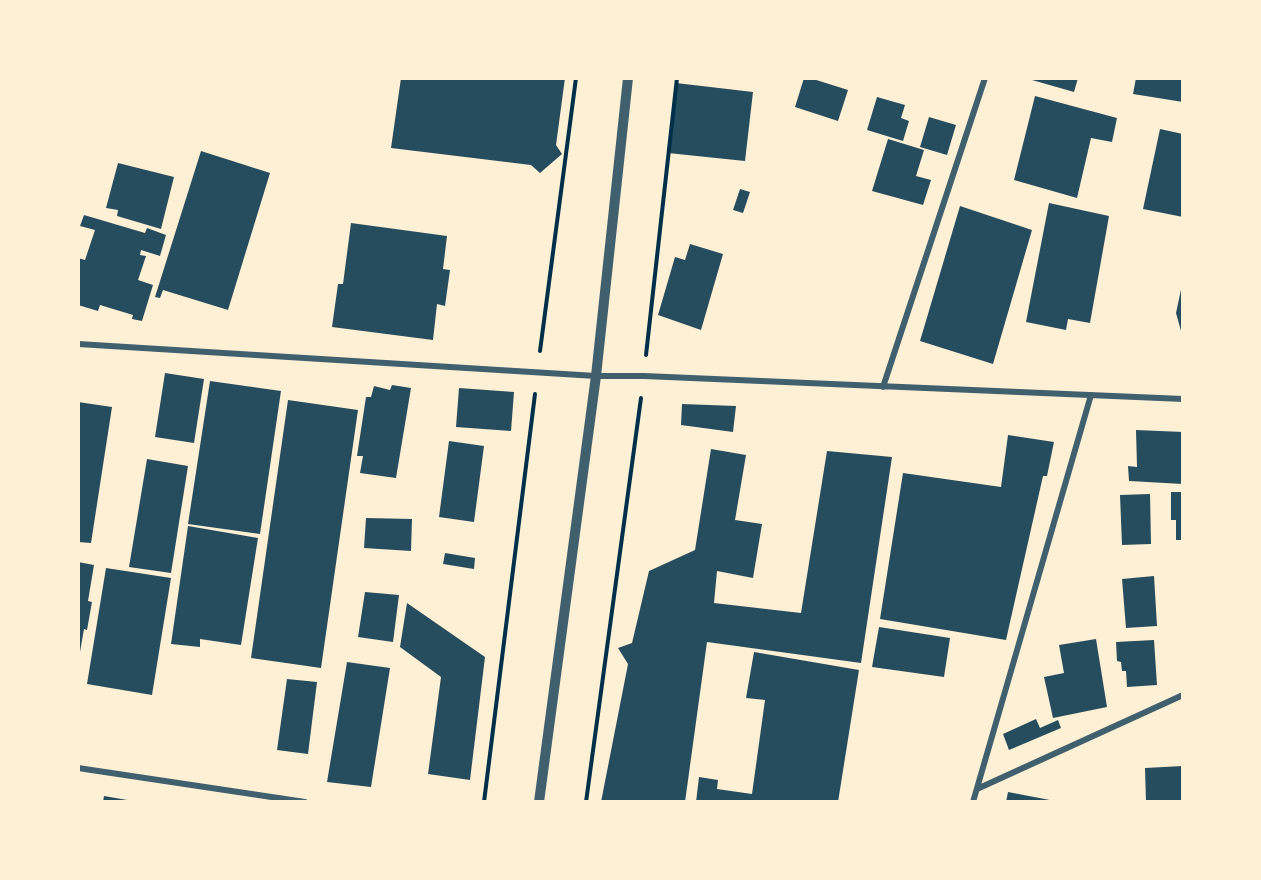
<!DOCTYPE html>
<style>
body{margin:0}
#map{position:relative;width:1261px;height:880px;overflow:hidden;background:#fdf0d5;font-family:Commissioner,sans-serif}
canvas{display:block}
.frame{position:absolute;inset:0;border:80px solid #fdf0d5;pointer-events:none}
</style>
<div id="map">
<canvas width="1261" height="880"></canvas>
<div class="frame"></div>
</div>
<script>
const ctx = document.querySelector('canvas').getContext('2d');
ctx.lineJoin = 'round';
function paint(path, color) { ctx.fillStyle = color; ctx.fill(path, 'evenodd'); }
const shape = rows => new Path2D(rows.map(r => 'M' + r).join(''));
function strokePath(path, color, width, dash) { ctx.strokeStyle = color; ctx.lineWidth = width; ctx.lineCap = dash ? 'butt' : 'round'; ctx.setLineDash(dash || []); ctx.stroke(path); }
const building = shape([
 [401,78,565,78,556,145,562,154,540,173,531,165,391,148],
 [804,78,810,78,848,90,838,121,795,107],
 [1033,78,1078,78,1074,92,1032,80],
 [1136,78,1183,78,1183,102,1133,94],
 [676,83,753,92,745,161,668,153],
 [1035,96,1117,118,1112,142,1091,138,1077,198,1014,180],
 [877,97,905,105,901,118,909,121,903,141,867,130],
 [929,117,956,125,947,155,920,147],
 [1160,129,1183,134,1183,217,1143,209],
 [888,139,924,150,916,176,931,180,923,205,872,191],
 [201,151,270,173,228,310,163,290,160,298,155,297],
 [118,163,174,177,161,229,117,216,118,210,106,208],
 [740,189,750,192,743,213,733,210],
 [1049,203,1109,216,1090,323,1068,319,1066,330,1026,322],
 [960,206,1032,230,993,364,920,341],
 [84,215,145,233,147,228,166,235,160,256,141,250,140,255,146,256,138,280,153,285,142,321,132,319,133,315,100,305,98,311,78,305,78,258,85,260,95,230,80,226],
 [351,223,447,236,443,269,450,270,445,306,437,304,433,340,332,327,338,284,343,284],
 [690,244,723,254,701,330,658,315,675,257,685,260],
 [1182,285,1183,285,1183,338,1176,313],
 [165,373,204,379,194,443,155,437],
 [210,381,281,391,260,534,188,524],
 [392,385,411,388,396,478,360,473,363,456,357,456,366,397,371,397,374,386,390,390],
 [459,388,514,392,511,431,456,427],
 [288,400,358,410,321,668,251,658],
 [78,402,112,407,91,543,78,542],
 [682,404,736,406,733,432,681,425],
 [1136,430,1183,432,1183,484,1129,481,1128,466,1137,467],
 [1008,435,1054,442,1047,476,1043,476,1006,640,880,619,903,473,1001,487],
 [449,441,484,446,474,522,439,517],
 [711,449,746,455,735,520,762,524,753,578,717,571,714,603,801,613,827,451,892,457,861,663,707,642,685,802,601,802,628,664,618,648,632,643,649,571,695,550],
 [147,459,188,466,171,573,129,567],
 [1171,492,1183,492,1183,540,1176,540,1176,520,1171,520],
 [1150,494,1151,544,1122,545,1120,495],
 [366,518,412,519,411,551,364,548],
 [188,526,258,538,241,645,200,639,200,647,171,644],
 [445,553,475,558,474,569,443,564],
 [78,562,94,565,88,601,92,602,87,630,84,629,80,652,78,652],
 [106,568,171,578,152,695,87,684],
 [1154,576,1157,626,1126,628,1122,579],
 [365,592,399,595,393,642,358,637],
 [407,603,485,657,470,780,428,774,441,677,400,647],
 [879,627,950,638,944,677,872,667],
 [1096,639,1107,707,1053,718,1044,677,1064,673,1059,645],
 [1154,640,1157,685,1127,687,1126,671,1122,671,1121,662,1117,661,1116,642],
 [754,652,859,670,838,802,696,802,699,777,718,780,717,789,752,794,765,700,746,698],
 [347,662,390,668,371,787,327,782],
 [287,679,317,682,308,754,277,750],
 [1036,719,1040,728,1058,720,1061,728,1009,750,1003,734],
 [1183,766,1183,802,1146,802,1145,768],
 [1008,792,1055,801,1055,802,1006,802],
 [104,796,133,801,133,802,103,802]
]);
const path = shape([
 [540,351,576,78],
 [646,355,677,78],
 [484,802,535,394],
 [586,802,641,398]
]);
const minor = shape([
 [78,344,596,376,644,376,1183,399],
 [883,387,985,78],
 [78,768,305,802],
 [977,789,1183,695],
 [973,802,1091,395]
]);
const tertiary = shape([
 [539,802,596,376,628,78]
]);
paint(building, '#264d5e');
strokePath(path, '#003049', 4);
strokePath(minor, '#3f606c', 6);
strokePath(tertiary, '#3f606c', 10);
</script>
